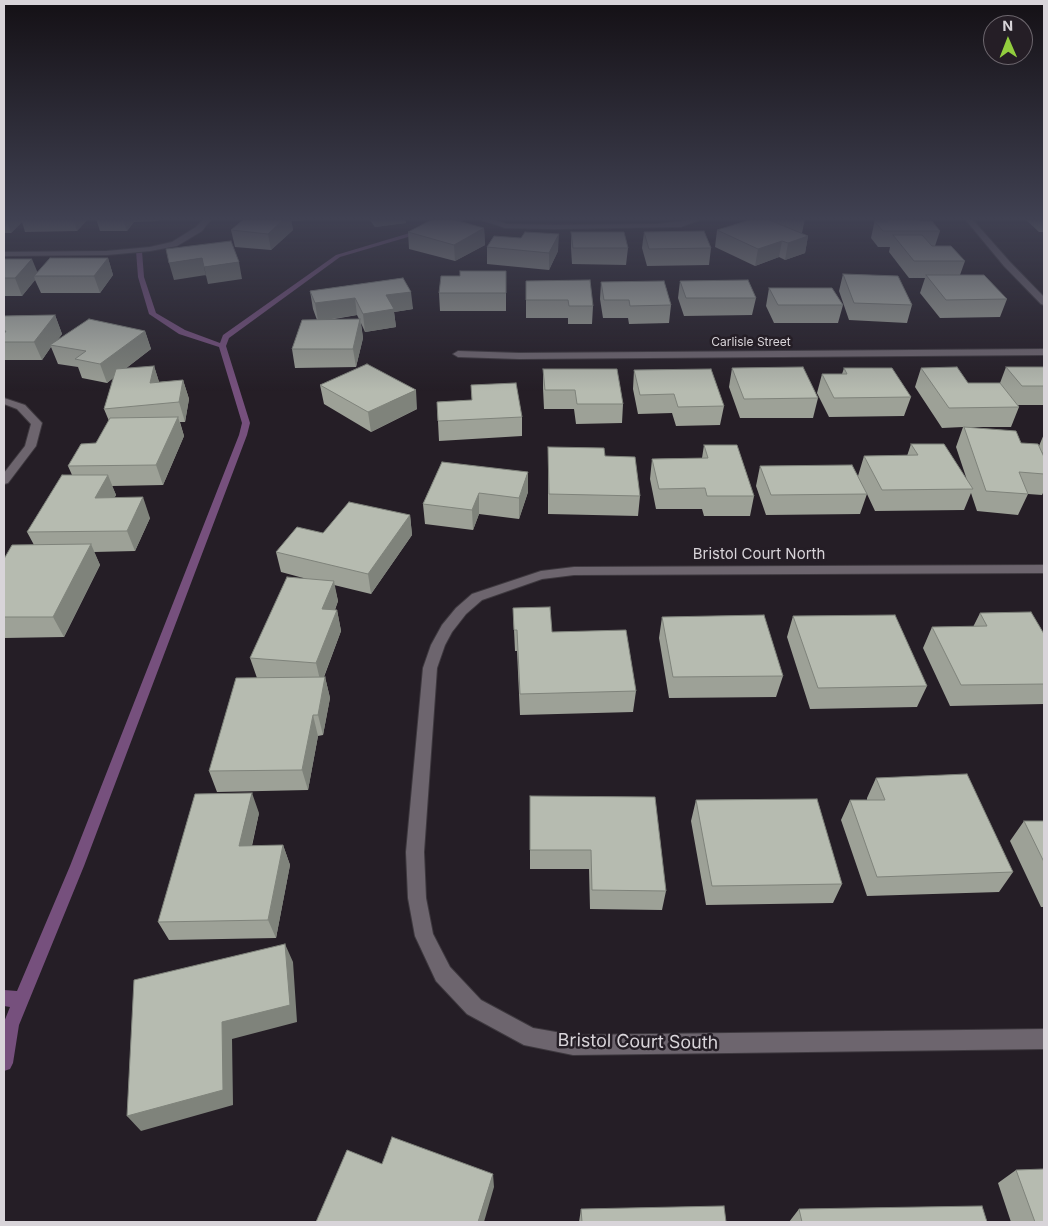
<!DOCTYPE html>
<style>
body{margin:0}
#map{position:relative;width:1048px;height:1226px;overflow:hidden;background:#251e26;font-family:Inter,sans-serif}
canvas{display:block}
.frame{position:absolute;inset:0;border:5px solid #d8d4d9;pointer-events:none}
.north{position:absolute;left:983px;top:15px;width:50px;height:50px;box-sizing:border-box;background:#251e26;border:1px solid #6d676e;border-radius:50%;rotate:359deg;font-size:14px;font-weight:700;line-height:20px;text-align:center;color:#d8d4d9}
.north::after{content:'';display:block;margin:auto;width:18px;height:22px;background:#92cd3e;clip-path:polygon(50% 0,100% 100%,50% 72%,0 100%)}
</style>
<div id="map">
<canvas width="1048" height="1226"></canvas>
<div class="frame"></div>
<div class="north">N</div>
</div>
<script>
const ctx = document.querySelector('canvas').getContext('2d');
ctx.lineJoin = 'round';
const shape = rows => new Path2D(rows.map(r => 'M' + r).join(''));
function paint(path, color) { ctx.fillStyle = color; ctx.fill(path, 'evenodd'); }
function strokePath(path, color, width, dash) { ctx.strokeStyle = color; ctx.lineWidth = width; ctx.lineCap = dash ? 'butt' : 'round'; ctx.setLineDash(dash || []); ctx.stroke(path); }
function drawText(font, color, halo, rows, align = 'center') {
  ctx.font = font + ' Inter,sans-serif'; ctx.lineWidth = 5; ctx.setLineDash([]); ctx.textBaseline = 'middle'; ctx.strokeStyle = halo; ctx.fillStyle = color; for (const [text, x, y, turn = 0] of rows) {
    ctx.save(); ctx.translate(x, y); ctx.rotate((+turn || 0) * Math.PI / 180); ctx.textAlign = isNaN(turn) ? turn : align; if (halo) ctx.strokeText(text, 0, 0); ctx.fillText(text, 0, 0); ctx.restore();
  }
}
const stream = shape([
 [457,219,468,219,445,227,442,225,457,219],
 [423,229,426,231,425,232,340,257,229,338,226,346,250,423,247,435,84,866,19,1025,13,1063,10,1069,4,1071,4,1022,10,1007,4,1006,4,990,17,991,70,866,239,435,242,423,219,347,179,334,149,314,138,277,136,251,139,249,142,251,144,277,156,313,185,330,220,343,223,335,336,255,423,229]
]);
const minor = shape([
 [204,219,211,219,202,231,177,246,150,251,107,255,4,256,4,252,107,251,150,247,172,242,196,227,204,219],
 [479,219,491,219,506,224,555,225,658,224,702,219,681,227,555,229,505,228,479,219],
 [1044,349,1044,355,519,359,458,357,453,354,458,351,519,353,1044,349],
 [4,398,25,405,42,423,36,446,8,483,4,484,4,473,25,446,31,424,17,409,4,404,4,398],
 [1044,565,1044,573,574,575,542,579,482,600,466,614,452,632,445,645,437,668,424,852,426,898,433,934,450,967,481,1000,533,1028,573,1035,1044,1029,1044,1049,573,1055,524,1045,467,1014,436,981,415,936,408,898,406,852,423,668,431,645,442,625,456,608,472,594,541,571,574,567,1044,565]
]);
const tertiary = shape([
 [965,219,972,219,1010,262,1044,297,1044,305,1041,304,1004,266,965,219]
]);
const wall = shape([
 [4,219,88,219,77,231,25,232,22,222,11,233,4,233],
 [96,219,160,219,158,221,134,222,127,231,100,231],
 [244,219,307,219,307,220,291,221,293,230,271,250,235,247,231,230],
 [369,219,405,219,406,223,375,227],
 [753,219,805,219,802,233,800,233,808,236,805,253,785,260,779,257,755,266,715,247,717,230],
 [875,219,919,219,920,221,940,231,935,246,965,261,960,275,1007,299,1000,317,940,318,920,293,925,278,909,278,889,252,890,247,878,247,871,238],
 [1025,219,1044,219,1044,232,1039,232],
 [484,228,485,245,455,261,409,249,408,232],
 [571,232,628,248,626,265,572,264,571,248],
 [644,232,711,248,709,265,647,266,642,248],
 [487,247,558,251,549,270,487,264],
 [108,258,113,275,100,293,41,293,35,280,22,296,4,296,4,259,37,272],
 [506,271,506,311,440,311,439,293,460,276],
 [843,274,912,305,907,323,849,320,839,291],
 [403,278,413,309,394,312,396,327,365,332,361,323,363,338,356,367,295,368,292,349,317,320,313,309,310,291],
 [357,315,359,319,329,320],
 [526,281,593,306,592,324,568,324,568,318,526,318],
 [680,281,756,298,752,315,684,316,678,298],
 [601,282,671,305,669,323,629,324,628,318,603,318,600,299],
 [769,288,843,305,838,323,774,323,766,306],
 [55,315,62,334,56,342,145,331,151,349,125,369,154,366,159,382,183,380,189,399,185,422,180,422,184,436,163,485,112,486,116,495,114,498,150,518,135,551,94,552,100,565,64,637,4,638,4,559,34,545,27,532,72,475,68,466,96,443,109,421,104,409,114,377,107,383,82,378,78,367,58,364,51,347,42,360,5,360,4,358,4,316],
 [1006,367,1044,367,1044,405,1018,405,1019,407,1011,427,969,427,1021,443,1039,446,1044,434,1044,455,1042,452,1044,457,1044,491,1042,495,1028,494,1018,515,977,511,971,493,964,510,875,511,867,494,860,514,766,515,756,486,760,466,858,476,864,456,907,456,911,444,967,480,956,447,963,427,942,428,915,387,921,368,968,383,1000,383],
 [732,368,818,398,813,418,740,418,729,387],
 [844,368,911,397,904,416,829,417,817,393,822,374,842,374],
 [543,369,623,404,622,423,576,424,574,409,544,409,543,388],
 [634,370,724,406,720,425,676,426,672,413,638,414,633,389],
 [320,385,417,409,371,432,324,404],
 [471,385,522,417,522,436,439,441,437,402,472,400],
 [704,445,754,496,750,516,704,516,702,509,656,509,650,479,652,459,702,458],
 [548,447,605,456,640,496,638,516,548,514],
 [442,462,528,492,519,519,479,514,473,530,425,524,423,504],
 [410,515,412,535,371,594,334,585,338,601,335,610,337,610,341,631,324,677,325,677,330,698,323,735,318,736,308,790,217,792,209,771,257,678,250,658,307,579,281,572,276,552,323,533],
 [513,608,636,691,633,712,520,715,517,651,515,651],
 [980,613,1044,634,1044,704,950,706,923,648,932,627,973,627],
 [793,616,927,686,917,707,810,709,787,637],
 [662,617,783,676,776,697,669,698,659,638],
 [876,778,1013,872,999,892,867,896,841,820,850,800,867,800,867,798],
 [530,796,666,891,662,910,590,909,589,869,530,869],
 [696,800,842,884,833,903,706,905,691,821],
 [259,813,252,846,283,845,290,865,276,938,169,940,158,922],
 [1024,821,1044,821,1044,907,1041,907,1010,841],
 [1016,1170,1044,1222,1011,1222,998,1183],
 [581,1209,726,1222,579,1222],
 [799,1209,987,1222,789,1222]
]);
const shadedWall = shape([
 [6,219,21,219,22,222,11,233],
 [73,219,88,219,77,231],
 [123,219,134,219,134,222,127,231],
 [284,219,291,219,293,230,271,250,268,234],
 [374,219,405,219,406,223,375,227],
 [484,228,485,245,455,261,454,245],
 [559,234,558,251,549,270,549,253],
 [808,236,805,253,785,260,788,243],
 [782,241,779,257,755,266,758,249],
 [108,258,113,275,100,293,94,276],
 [202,258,206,275,174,280,169,263],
 [32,259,39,276,34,276,35,280,22,296,15,278],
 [239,262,242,279,208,284,204,267],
 [411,292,413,309,394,312,396,327,365,332,363,314,386,295],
 [355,298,357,315,318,321,315,303],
 [55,315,62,334,53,346,50,345,51,347,42,360,34,342],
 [360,319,363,338,356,367,353,349],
 [145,331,151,349,107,383,100,364],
 [154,366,160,385,150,383],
 [183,380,189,399,185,422,179,402],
 [416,390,417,409,371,432,368,412],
 [178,417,184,436,163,485,156,465],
 [528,472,528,492,519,519,519,498],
 [108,475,116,495,104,518,95,498],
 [479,493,479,514,473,530,472,510],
 [143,497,150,518,135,551,127,531],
 [410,515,412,535,371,594,368,574],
 [91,544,100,565,64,637,53,617],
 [334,581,338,601,327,630,322,609],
 [337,610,341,631,321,684,316,663],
 [325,677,330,698,323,735,318,715],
 [313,715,318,736,308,790,302,770],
 [252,793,259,813,247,866,239,846],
 [283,845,290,865,276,938,268,920],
 [285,944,293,962,297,1022,232,1039,233,1105,141,1131,127,1116,222,1022],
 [493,1174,494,1187,484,1222,478,1222]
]);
const building = shape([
 [244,219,284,219,268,234,231,230,244,219],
 [433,219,451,219,484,228,454,245,408,232,433,219],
 [753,219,767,219,808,236,788,243,782,241,758,249,717,230,753,219],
 [887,219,919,219,920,221,932,221,940,231,883,231,875,222,888,222,887,219],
 [704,231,711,248,649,249,644,232,704,231],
 [525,232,559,234,549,253,487,247,494,236,521,238,525,232],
 [571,232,624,232,628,248,573,248,571,232],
 [893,235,922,235,932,246,951,246,965,261,914,261,893,235],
 [231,241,239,262,204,267,202,258,169,263,166,249,231,241],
 [50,258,108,258,94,276,34,276,50,258],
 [4,259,32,259,15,278,4,278,4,259],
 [460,271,506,271,506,293,439,293,441,276,460,276,460,271],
 [843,274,898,276,912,305,854,303,843,274],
 [926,275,984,275,1007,299,946,300,926,275],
 [403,278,411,292,386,295,394,309,363,314,355,298,315,303,310,291,403,278],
 [590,280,593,306,569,306,568,300,526,300,526,281,590,280],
 [748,280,756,298,686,298,680,281,748,280],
 [664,281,671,305,630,306,629,300,604,300,601,282,664,281],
 [769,288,832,288,843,305,778,305,769,288],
 [55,315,34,342,4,342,4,334,6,331,4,331,4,316,55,315],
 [89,319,145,331,100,364,75,359,86,351,50,345,89,319],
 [360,319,353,349,292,349,302,320,360,319],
 [367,364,416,390,368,412,320,385,367,364],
 [154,366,150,383,183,380,179,402,104,409,116,369,154,366],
 [803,367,818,398,744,399,732,368,803,367],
 [957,367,968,383,1000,383,1019,407,949,408,921,368,957,367],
 [1006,367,1044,367,1044,386,1022,386,1006,367],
 [844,368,892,368,911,397,834,398,822,374,847,374,844,368],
 [543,369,617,369,623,404,577,404,575,390,545,390,543,369],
 [711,369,724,406,678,407,674,394,640,395,634,370,711,369],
 [516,383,522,417,438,421,437,402,472,400,471,385,516,383],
 [178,417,156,465,68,466,81,444,96,443,110,418,178,417],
 [964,427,1016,431,1021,443,1038,444,1044,457,1044,474,1019,472,1028,494,986,491,964,427],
 [911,444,944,444,973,489,882,490,864,456,918,455,911,444],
 [704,445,737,445,754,496,707,496,705,488,659,489,652,459,708,458,704,445],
 [548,447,604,448,605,456,635,457,640,496,549,494,548,447],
 [442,462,528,472,519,498,479,493,472,510,423,504,442,462],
 [852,465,867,494,771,495,760,466,852,465],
 [62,475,108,475,95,498,143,497,127,531,27,532,62,475],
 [349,502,410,515,368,574,276,552,297,527,323,533,349,502],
 [91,544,53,617,4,617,4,559,12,545,91,544],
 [287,577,334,581,322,609,337,610,316,663,250,658,287,577],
 [550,607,552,632,626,630,636,691,520,694,517,630,514,630,513,608,550,607],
 [1031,612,1044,634,1044,684,961,685,932,627,987,626,980,613,1031,612],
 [764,615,783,676,673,677,662,617,764,615],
 [895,615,927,686,818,688,793,616,895,615],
 [325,677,318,715,313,715,302,770,209,771,236,678,325,677],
 [967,774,1013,872,877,877,850,800,885,800,876,778,967,774],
 [252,793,239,846,283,845,268,920,158,922,195,794,252,793],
 [530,796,655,797,666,891,592,890,591,850,530,850,530,796],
 [817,799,842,884,712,886,696,800,817,799],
 [1024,821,1044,821,1044,862,1024,821],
 [285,944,290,1005,222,1022,223,1090,127,1116,134,980,285,944],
 [392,1137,493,1174,478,1222,316,1222,347,1150,382,1164,392,1137],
 [1044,1169,1044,1222,1035,1222,1016,1170,1044,1169],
 [724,1206,726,1222,582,1222,581,1209,724,1206],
 [982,1206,987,1222,802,1222,799,1209,982,1206]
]);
const farStreetnames = [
 ["Carlisle Street",751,342]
];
const streetNames = [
 ["Bristol Court North",759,554]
];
const nearStreetnames = [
 ["Bristol Court South",638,1042,1]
];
paint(stream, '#76507d');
strokePath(minor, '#3e393f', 2);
strokePath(tertiary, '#3e393f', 2);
paint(minor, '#6d656e');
paint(tertiary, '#6d656e');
paint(wall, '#9da197');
paint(shadedWall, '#7f837b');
paint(building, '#b6bbb0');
strokePath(building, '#7f837b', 1);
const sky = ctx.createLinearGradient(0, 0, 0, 391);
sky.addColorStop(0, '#141015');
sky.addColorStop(0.56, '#404152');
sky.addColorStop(1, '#40415200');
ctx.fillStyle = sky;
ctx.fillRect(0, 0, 1048, 391);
drawText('12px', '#d8d4d9', '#251e26', farStreetnames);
drawText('15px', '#d8d4d9', '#251e26', streetNames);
drawText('18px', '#d8d4d9', '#251e26', nearStreetnames);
</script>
